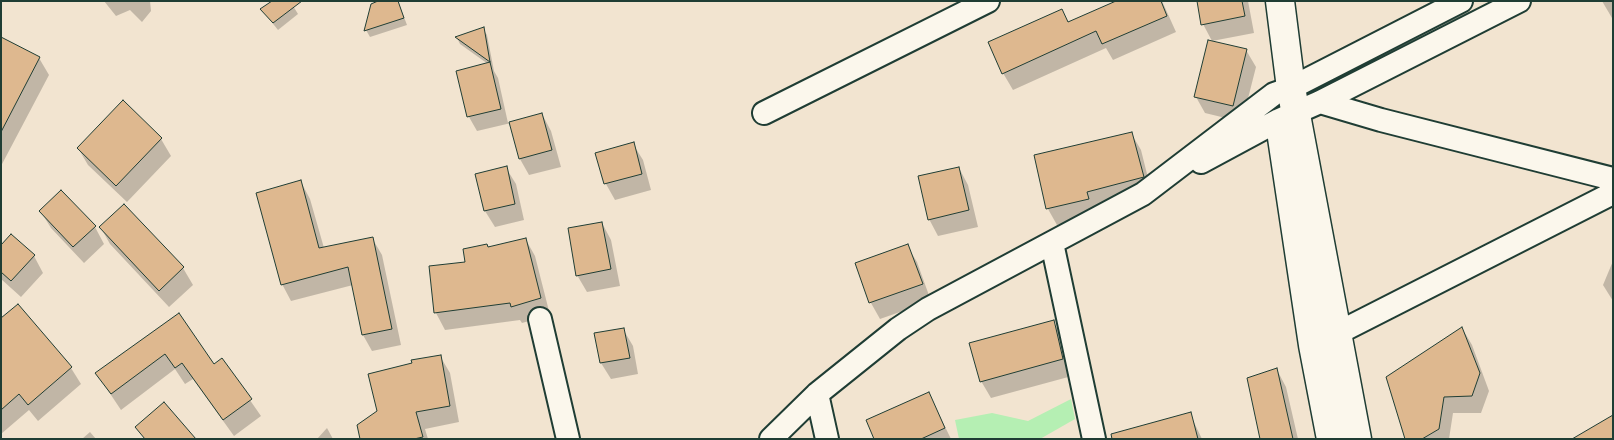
<!DOCTYPE html>
<style>
body{margin:0}
#map{position:relative;width:1614px;height:440px;overflow:hidden;background:#f2e4d0;font-family:Caveat,sans-serif}
canvas{display:block}
.frame{position:absolute;inset:0;border:2px solid #1f3d34;pointer-events:none}
</style>
<div id="map">
<canvas width="1614" height="440"></canvas>
<div class="frame"></div>
</div>
<script>
const ctx = document.querySelector('canvas').getContext('2d');
ctx.lineJoin = 'round';
function paint(path, color) { ctx.fillStyle = color; ctx.fill(path, 'evenodd'); }
const shape = rows => new Path2D(rows.map(r => 'M' + r).join(''));
function strokePath(path, color, width, dash) { ctx.strokeStyle = color; ctx.lineWidth = width; ctx.lineCap = dash ? 'butt' : 'round'; ctx.setLineDash(dash || []); ctx.stroke(path); }
const green = shape([
 [1071,399,1075,419,1040,439,959,439,955,420,992,413,1028,421]
]);
const shadow = shape([
 [104,1,150,1,151,11,142,22,130,10,116,16],
 [290,1,298,14,278,30,262,10],
 [1119,1,1162,1,1176,32,1113,60,1106,48,1013,90,1003,73,1062,10,1069,23],
 [1198,1,1248,1,1254,33,1212,41,1203,24],
 [1602,1,1613,1,1613,19,1612,18],
 [399,4,407,25,370,37,366,30,372,5],
 [483,29,487,35,494,71,498,78,508,123,542,114,551,131,561,167,529,175,520,159,511,123,477,131,469,117,458,72,488,64,460,44,457,38],
 [1,39,39,58,49,75,1,166],
 [1246,50,1256,67,1242,122,1205,113,1196,97],
 [123,102,161,139,171,156,127,202,88,165,78,148],
 [1131,133,1141,150,1152,194,1098,216,1057,225,1048,209,1035,156],
 [633,144,643,160,651,190,615,200,606,184,597,154],
 [506,168,516,184,524,220,495,227,485,211],
 [959,168,968,185,978,227,938,236,929,219],
 [301,182,310,199,324,248,372,238,382,255,401,345,372,351,363,335,353,285,291,301,282,284],
 [124,206,183,268,193,285,169,307,110,244,101,228],
 [41,212,95,227,104,244,84,263,51,228],
 [602,223,611,240,620,286,587,292,577,275],
 [526,240,535,256,550,315,522,323,520,320,445,330,436,313,431,267,467,263,488,248],
 [1,246,34,256,43,273,21,297,1,279],
 [907,246,917,262,931,301,880,319,871,303,856,264],
 [1613,261,1613,301,1603,285],
 [179,315,213,366,222,360,261,416,234,436,193,379,185,384,175,369,121,410,97,374],
 [1,320,71,368,81,384,38,421,29,410,1,434],
 [1053,321,1063,338,1072,376,991,398,981,381],
 [1462,328,1472,345,1489,391,1481,413,1453,413,1449,439,1406,439],
 [623,329,633,346,638,374,611,379,601,363],
 [440,356,450,373,459,422,425,429,428,439,361,439],
 [1277,370,1286,387,1298,439,1261,439],
 [929,394,951,439,876,439],
 [1190,414,1202,439,1142,439],
 [327,428,333,439,317,439],
 [90,432,96,439,82,439]
]);
const building = shape([
 [272,1,302,1,273,23,260,9,272,1],
 [378,1,398,1,404,18,364,31,371,4,378,1],
 [1116,1,1161,1,1167,16,1102,44,1096,31,1002,74,988,42,1062,9,1068,22,1116,1],
 [1197,1,1242,1,1245,16,1201,25,1197,1],
 [484,27,490,62,455,37,484,27],
 [1,37,40,57,1,132,1,37],
 [1208,40,1247,49,1233,106,1194,97,1208,40],
 [490,62,501,109,467,117,456,71,490,62],
 [123,100,162,138,116,186,77,148,123,100],
 [542,113,552,150,519,159,509,122,542,113],
 [1132,132,1144,177,1087,192,1089,199,1046,209,1034,155,1132,132],
 [634,142,642,174,604,184,595,153,634,142],
 [507,166,515,204,484,211,475,174,507,166],
 [959,167,969,210,928,220,918,176,959,167],
 [301,180,319,248,373,237,392,329,362,335,348,267,281,285,256,193,301,180],
 [61,190,96,226,73,247,39,211,61,190],
 [124,204,184,267,159,291,99,227,124,204],
 [602,222,611,269,576,276,568,228,602,222],
 [11,234,35,255,11,281,1,272,1,245,11,234],
 [526,238,541,298,511,307,510,303,434,313,429,266,465,262,463,249,487,244,488,247,526,238],
 [908,244,923,284,869,303,855,263,908,244],
 [18,304,72,367,28,405,19,394,1,410,1,318,18,304],
 [179,313,214,364,222,358,252,399,223,420,182,363,175,368,165,354,111,394,95,373,179,313],
 [1054,320,1063,359,980,382,969,343,1054,320],
 [1462,327,1480,373,1472,396,1444,397,1439,429,1422,439,1405,439,1386,377,1462,327],
 [624,328,630,358,600,363,594,333,624,328],
 [441,355,450,406,416,412,423,437,414,439,360,439,357,425,377,411,368,374,412,363,411,360,441,355],
 [1277,368,1293,439,1260,439,1247,378,1277,368],
 [929,392,945,428,921,439,874,439,866,420,929,392],
 [164,402,196,439,145,439,135,427,164,402],
 [1191,412,1198,439,1112,439,1111,434,1191,412],
 [1613,415,1613,439,1572,439,1613,415]
]);
const minor = shape([
 [1320,102,1381,120,1613,179],
 [764,113,988,1],
 [1201,162,1279,120,1320,102,1519,1],
 [1052,243,1094,439],
 [540,319,568,439],
 [1322,341,1613,193],
 [817,394,827,439],
 [771,439,817,394,898,329,928,309,1143,194,1274,94,1291,88,1461,1]
]);
const major = shape([
 [1280,1,1291,88,1357,439],
 [1281,131,1313,345,1331,439]
]);
paint(green, '#b5efb3');
paint(shadow, '#0003');
paint(building, '#deb88f');
strokePath(building, '#1f3d34', 1);
strokePath(minor, '#1f3d34', 26);
strokePath(major, '#1f3d34', 31);
strokePath(minor, '#fbf7ec', 22);
strokePath(major, '#fbf7ec', 28);
</script>
